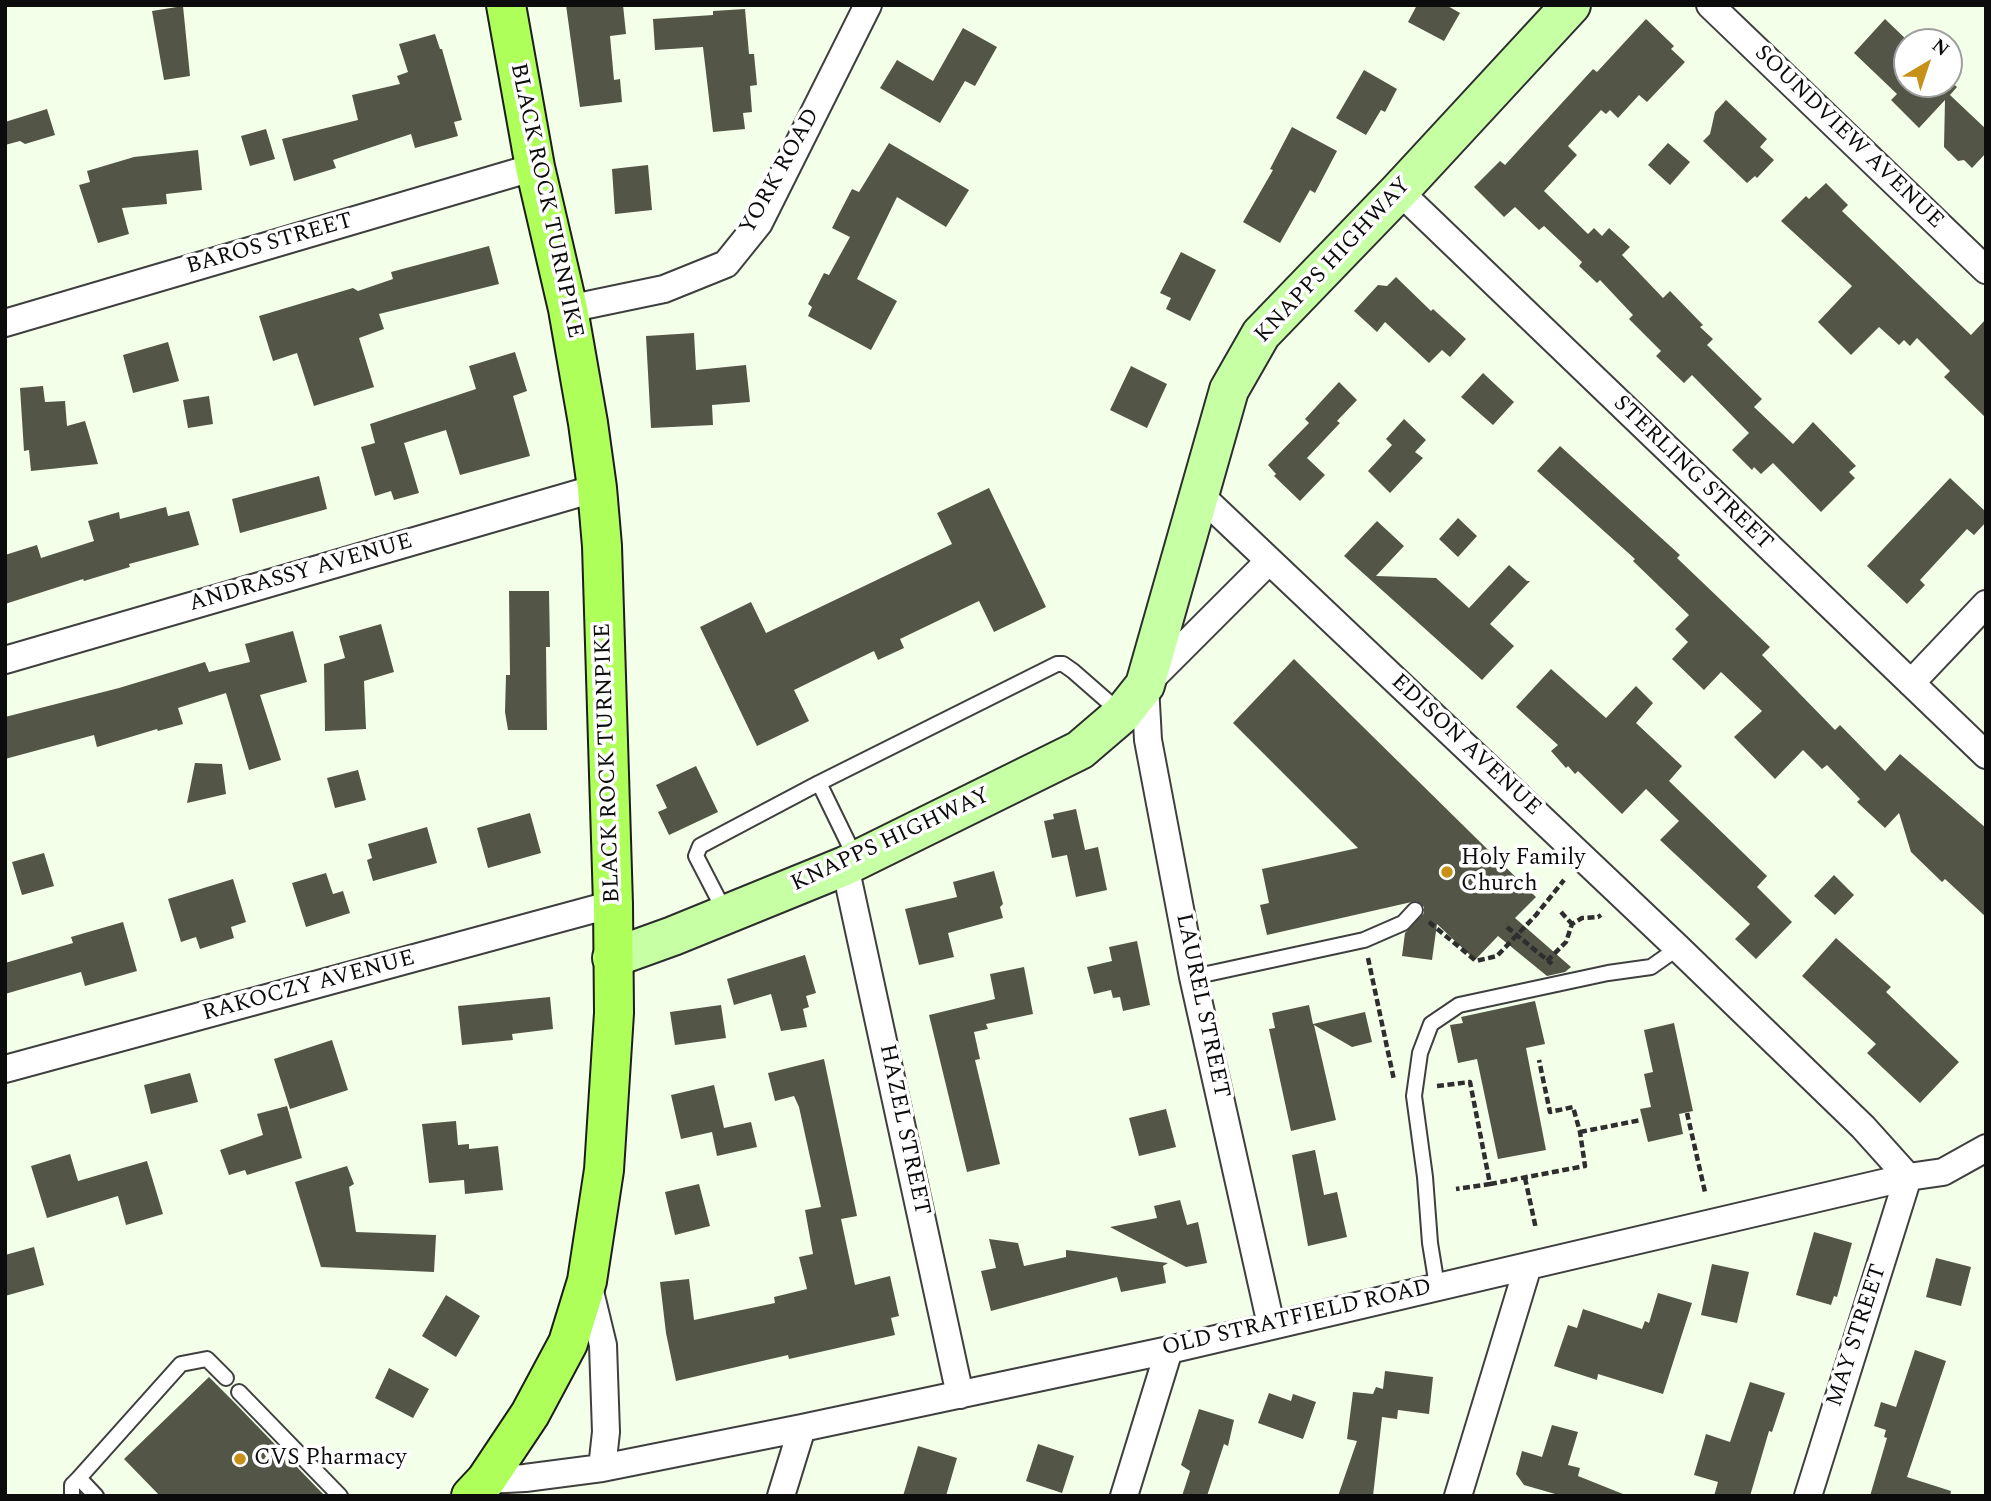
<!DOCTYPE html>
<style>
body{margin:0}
#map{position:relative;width:1991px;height:1501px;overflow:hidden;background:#f4ffea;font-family:Spectral,serif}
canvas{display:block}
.frame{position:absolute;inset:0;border:7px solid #0c0c0c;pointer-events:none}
.north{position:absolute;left:1893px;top:28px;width:70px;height:70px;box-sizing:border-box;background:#fff;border:2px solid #9e9e9e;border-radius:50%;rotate:39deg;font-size:19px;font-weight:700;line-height:28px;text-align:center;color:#0c0c0c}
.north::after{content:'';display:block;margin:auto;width:24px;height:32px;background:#c69019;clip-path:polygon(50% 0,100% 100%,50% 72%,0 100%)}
</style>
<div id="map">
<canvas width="1991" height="1501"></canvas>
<div class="frame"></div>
<div class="north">N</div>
</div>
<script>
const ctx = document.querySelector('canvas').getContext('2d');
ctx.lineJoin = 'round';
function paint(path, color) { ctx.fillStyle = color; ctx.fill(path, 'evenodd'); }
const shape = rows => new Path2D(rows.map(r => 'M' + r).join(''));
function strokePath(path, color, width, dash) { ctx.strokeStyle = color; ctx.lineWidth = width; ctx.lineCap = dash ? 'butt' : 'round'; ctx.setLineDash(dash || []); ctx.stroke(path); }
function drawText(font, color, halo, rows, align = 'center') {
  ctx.font = font + ' Spectral,serif'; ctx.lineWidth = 7; ctx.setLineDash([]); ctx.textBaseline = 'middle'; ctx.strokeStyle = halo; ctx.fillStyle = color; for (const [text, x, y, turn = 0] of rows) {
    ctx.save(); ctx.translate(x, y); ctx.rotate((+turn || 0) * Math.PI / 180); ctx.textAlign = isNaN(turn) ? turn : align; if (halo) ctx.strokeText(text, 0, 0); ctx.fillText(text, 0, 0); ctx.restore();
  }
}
const building = shape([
 [566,5,623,5,626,34,610,36,614,80,620,79,622,102,580,107],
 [1417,5,1446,5,1460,13,1444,41,1408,22],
 [183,6,190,76,164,80,152,11],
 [745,9,749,54,754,54,757,85,750,86,752,112,743,113,745,129,713,132,703,47,655,50,653,19,713,15,713,11],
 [1646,19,1674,46,1671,49,1685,62,1647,102,1639,95,1618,118,1610,110,1606,114,1601,110,1568,146,1577,155,1544,191,1588,234,1594,228,1602,236,1609,228,1630,247,1622,255,1663,298,1670,291,1703,325,1700,327,1713,339,1707,345,1762,399,1754,407,1793,444,1813,422,1856,466,1849,472,1855,478,1821,512,1773,463,1761,474,1754,467,1752,470,1732,450,1749,433,1692,375,1684,383,1656,356,1661,351,1629,319,1633,315,1600,280,1597,283,1579,266,1582,262,1544,226,1539,230,1515,207,1504,217,1474,187,1500,161,1505,165,1593,69,1597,72],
 [1885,19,1909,42,1907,42,1907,84,1949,84,1949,80,1957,87,1950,95,1986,129,1986,153,1972,168,1964,160,1958,161,1944,147,1945,100,1919,128,1891,100,1897,94,1854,53],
 [963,28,997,47,975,86,965,81,940,123,880,88,897,60,933,81],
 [435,34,440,49,442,49,462,120,454,122,458,136,415,148,411,134,333,160,336,168,294,181,282,139,358,120,352,95,400,84,397,76,408,72,399,44],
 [1364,70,1397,89,1385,112,1381,110,1366,135,1336,118],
 [1726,100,1767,139,1760,147,1774,160,1757,178,1755,176,1747,183,1703,141,1710,134,1715,112],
 [47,109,55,135,25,144,20,141,5,145,5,122],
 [1292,127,1337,151,1315,193,1310,190,1280,243,1243,222,1273,170,1270,169],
 [266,129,275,159,250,166,241,136],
 [889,143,969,190,946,227,897,197,857,279,897,301,871,350,808,316,812,307,808,304,824,273,829,275,850,237,832,228,839,214,852,189,859,192],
 [1668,143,1690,162,1670,185,1648,165],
 [198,150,202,190,166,194,167,204,122,208,129,234,98,243,79,185,90,182,87,171,134,157],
 [648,165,652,210,615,214,612,169],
 [1826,183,1848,205,1842,211,1971,335,1986,319,1986,418,1944,377,1950,371,1917,338,1910,346,1904,340,1899,345,1879,327,1851,355,1818,322,1852,286,1781,221,1806,196,1809,199],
 [489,246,499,284,379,314,384,329,359,338,374,387,314,406,297,353,273,361,259,316,353,288,358,291,393,279,391,272],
 [1181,252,1216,270,1190,321,1166,309,1171,298,1160,293],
 [1396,277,1431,311,1433,309,1466,339,1450,357,1442,350,1429,363,1385,322,1377,332,1354,311,1378,285,1387,286],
 [694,333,696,370,746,365,750,402,712,405,713,425,651,428,646,336],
 [168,342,179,381,133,393,123,355],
 [515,352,527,391,513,396,530,456,460,475,446,430,404,443,419,493,394,500,391,491,375,496,361,447,375,443,370,424,476,389,469,366],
 [1131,366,1167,384,1147,428,1110,410],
 [1483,373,1514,402,1493,425,1461,397],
 [1339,382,1357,400,1337,421,1340,423,1307,458,1325,475,1300,501,1274,476,1276,474,1268,465,1309,423,1305,419],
 [43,386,45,402,65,401,67,426,85,421,98,464,31,471,29,450,24,451,20,388],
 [209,396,213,424,188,428,183,400],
 [1404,419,1426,440,1415,452,1423,458,1390,493,1368,471,1392,445,1386,439],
 [1560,446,1680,555,1677,558,1770,647,1762,655,1835,730,1840,725,1885,771,1900,754,1986,828,1986,917,1945,879,1942,882,1911,852,1899,813,1885,828,1857,802,1860,799,1827,765,1822,769,1803,750,1775,779,1734,737,1762,711,1721,672,1704,690,1672,659,1688,642,1675,629,1689,615,1633,561,1635,559,1537,471],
 [319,476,327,509,240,533,232,499],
 [1950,478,1986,512,1986,522,1974,535,1967,529,1920,580,1925,585,1907,604,1867,566],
 [989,488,1046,607,994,632,979,601,900,639,904,648,878,660,874,651,794,690,809,721,757,746,700,627,751,602,766,633,952,544,937,513],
 [166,507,168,516,189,511,199,545,129,564,130,567,84,581,83,579,5,604,5,555,37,545,41,558,94,541,88,521,119,512,120,519],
 [1458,518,1477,536,1458,557,1439,539],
 [1377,521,1404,546,1376,576,1436,578,1469,608,1509,565,1527,581,1530,581,1490,624,1514,646,1482,680,1344,556],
 [509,591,549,591,550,647,546,647,547,730,508,730,505,712,506,675,510,675],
 [381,624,394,672,364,681,366,729,325,731,324,664,345,658,339,636],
 [293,631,307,682,260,695,281,760,249,770,226,693,178,708,183,724,158,731,157,729,97,747,94,735,5,759,5,717,119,688,205,662,209,672,250,662,245,644],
 [1294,659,1536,897,1515,918,1571,967,1565,972,1547,976,1498,936,1475,960,1437,924,1432,960,1402,956,1405,933,1424,913,1424,907,1416,901,1267,935,1260,905,1269,903,1262,869,1358,848,1233,723],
 [1551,669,1606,718,1636,686,1653,703,1636,723,1682,766,1669,781,1767,876,1757,887,1792,922,1756,959,1735,939,1750,924,1660,840,1679,821,1646,789,1622,814,1578,771,1575,774,1568,766,1566,768,1551,751,1558,745,1516,707],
 [195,763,222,764,226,794,187,803],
 [696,766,718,812,669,835,658,812,667,808,656,785],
 [358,770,366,800,335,808,327,778],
 [1076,809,1085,850,1098,847,1107,890,1076,897,1067,855,1052,858,1044,821,1054,819,1053,814],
 [530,813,541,853,488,868,477,828],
 [427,827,437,863,373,881,367,860,372,858,368,844],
 [44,853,54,886,22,895,12,862],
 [994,871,1003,904,1000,907,1003,918,948,933,954,957,919,965,905,909,957,897,953,882],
 [326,873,333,894,343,891,350,913,306,927,292,883],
 [1834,875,1854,895,1835,915,1814,896],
 [233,879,246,922,231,927,234,938,200,949,196,937,181,942,168,899],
 [123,922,137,971,85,986,81,972,5,994,5,963,73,943,71,937],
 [1836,938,1891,987,1886,992,1959,1062,1920,1103,1867,1053,1876,1044,1802,976],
 [1137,941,1150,1005,1123,1011,1120,997,1113,998,1111,990,1094,994,1087,967,1112,961,1109,947],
 [805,955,816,993,806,996,809,1007,803,1009,807,1027,781,1031,771,994,734,1005,727,979],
 [1024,967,1033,1014,986,1024,988,1029,974,1032,980,1059,975,1060,1000,1164,967,1172,929,1015,995,999,990,974],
 [550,997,553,1029,512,1034,513,1040,462,1045,458,1006],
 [1535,1001,1545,1044,1526,1048,1546,1150,1498,1159,1477,1059,1458,1063,1450,1025,1463,1023,1461,1017],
 [721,1005,726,1038,675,1045,670,1012],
 [1309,1005,1313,1024,1365,1012,1372,1042,1352,1047,1314,1025,1336,1120,1291,1131,1269,1029,1275,1028,1272,1013],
 [1674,1023,1693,1111,1679,1114,1683,1134,1648,1142,1640,1109,1651,1107,1644,1074,1653,1072,1644,1030],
 [332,1040,348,1090,290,1109,274,1059],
 [824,1059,857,1216,841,1219,855,1285,890,1276,899,1316,891,1318,895,1335,789,1359,788,1355,676,1381,666,1333,660,1282,689,1279,694,1320,775,1303,774,1297,807,1289,799,1257,813,1254,805,1210,821,1207,799,1107,794,1096,775,1101,768,1073],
 [190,1073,198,1102,151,1114,144,1085],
 [714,1085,724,1128,751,1122,757,1147,717,1156,712,1132,681,1139,671,1095],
 [287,1106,302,1158,247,1175,245,1170,229,1175,220,1150,263,1135,257,1114],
 [1166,1109,1176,1147,1139,1156,1129,1118],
 [456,1121,458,1145,469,1144,469,1149,498,1146,503,1190,465,1194,464,1180,429,1183,422,1124],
 [1315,1150,1324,1195,1337,1192,1347,1237,1308,1246,1292,1155],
 [70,1154,78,1181,147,1161,163,1214,126,1225,118,1196,47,1218,31,1166],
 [347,1166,354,1184,349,1187,356,1232,436,1235,434,1272,321,1267,295,1182],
 [699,1184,710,1226,675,1235,665,1192],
 [1180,1200,1187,1225,1198,1222,1207,1263,1186,1267,1110,1227,1157,1218,1154,1206],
 [1814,1232,1852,1243,1837,1297,1834,1296,1831,1305,1796,1295],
 [989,1239,1018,1243,1024,1266,1066,1257,1066,1250,1168,1263,1163,1266,1166,1283,1121,1292,1117,1277,991,1311,981,1271,996,1268],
 [34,1247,44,1285,5,1296,5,1255],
 [1936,1258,1971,1267,1961,1306,1926,1297],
 [1712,1264,1749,1272,1737,1323,1701,1315],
 [1658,1293,1692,1303,1663,1394,1598,1374,1597,1380,1554,1366,1568,1325,1577,1328,1583,1309,1642,1329,1645,1321,1649,1323],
 [446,1295,480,1316,456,1357,422,1336],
 [1915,1350,1946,1361,1907,1477,1951,1491,1950,1496,1870,1496,1887,1438,1884,1437,1886,1430,1874,1426,1881,1402,1896,1407],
 [389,1368,429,1389,413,1418,375,1398],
 [1385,1371,1433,1377,1429,1414,1398,1410,1397,1419,1382,1417,1373,1496,1338,1496,1357,1441,1347,1439,1353,1392,1373,1394,1376,1387,1383,1389],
 [209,1377,231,1399,325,1496,160,1496,124,1459],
 [1750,1382,1785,1393,1772,1432,1769,1431,1750,1496,1714,1496,1718,1482,1694,1475,1706,1434,1730,1442],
 [1269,1393,1291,1401,1293,1394,1316,1402,1303,1439,1258,1423],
 [1199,1409,1234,1420,1228,1446,1224,1444,1207,1496,1182,1496,1190,1471,1181,1465],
 [1552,1425,1578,1432,1568,1465,1580,1468,1578,1476,1623,1494,1623,1496,1562,1496,1524,1485,1516,1474,1522,1451,1542,1457],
 [1038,1444,1074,1456,1062,1493,1026,1481],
 [918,1446,957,1458,946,1496,903,1496]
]);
const path = shape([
 [1561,912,1572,924],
 [1429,922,1476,961,1497,956,1536,915,1564,880],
 [1507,927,1552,964],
 [1368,958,1394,1080],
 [1547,961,1566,942,1572,924,1582,918,1598,917,1601,915],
 [1437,1086,1470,1082,1490,1184,1456,1189],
 [1687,1113,1705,1192],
 [1580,1132,1641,1120],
 [1525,1178,1536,1229],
 [1490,1184,1585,1166,1580,1132,1573,1107,1550,1112,1539,1060]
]);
const lane = shape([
 [819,783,1057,664,1063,664,1073,671,1121,713],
 [726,914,696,856,700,846,819,783,856,859],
 [1193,977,1364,940,1403,923,1415,910],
 [1437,1286,1430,1243,1425,1177,1414,1096,1420,1053,1431,1024,1459,1005,1608,973,1651,967,1678,948],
 [239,1392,340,1496],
 [79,1478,181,1364,207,1359,226,1378],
 [72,1496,72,1485,79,1478,96,1496]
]);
const street = shape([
 [1710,5,1986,270],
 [1399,191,1986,755],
 [568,309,664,289,726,264,759,223,868,5],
 [5,323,535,167],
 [1199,494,1678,948,1863,1127,1908,1177,1808,1496],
 [1268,562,1145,685,1148,740,1193,977,1271,1325],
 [5,660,597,488],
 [1911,683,1986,604],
 [845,866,960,1395],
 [5,1069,613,904],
 [588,1283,603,1345,606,1432,602,1468],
 [486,1480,525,1478,602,1468,802,1428,1169,1350,1908,1177,1943,1172,1986,1148],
 [781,1496,802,1428],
 [1124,1496,1169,1350],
 [1458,1496,1528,1266]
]);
const secondary = shape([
 [612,958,673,936,845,866,1080,750,1122,714,1145,685,1229,390,1261,334,1399,191,1571,5]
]);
const primary = shape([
 [471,1496,486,1480,530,1414,568,1343,587,1281,604,1170,614,1013,613,904,602,546,597,488,588,423,568,309,535,167,506,5]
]);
const markers = [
 [1447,872,7,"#c69019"],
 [240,1459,7,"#c69019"]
];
const streetNames = [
 ["SOUNDVIEW AVENUE",1848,138,44],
 ["YORK ROAD",781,172,-61],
 ["BLACK ROCK TURNPIKE",545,201,78],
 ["BAROS STREET",270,245,-16],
 ["KNAPPS HIGHWAY",1334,261,-47],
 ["STERLING STREET",1692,474,44],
 ["ANDRASSY AVENUE",301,574,-16],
 ["EDISON AVENUE",1465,746,43],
 ["BLACK ROCK TURNPIKE",609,763,-92],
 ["KNAPPS HIGHWAY",891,841,-25],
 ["RAKOCZY AVENUE",309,987,-15],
 ["LAUREL STREET",1201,1006,78],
 ["HAZEL STREET",903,1130,78],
 ["OLD STRATFIELD ROAD",1297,1319,-13],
 ["MAY STREET",1858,1336,-72]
];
const poiNames = [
 ["Holy Family",1461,859],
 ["Church",1461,885],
 ["CVS Pharmacy",254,1459]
];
paint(building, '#535547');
strokePath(lane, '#3f3f3f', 18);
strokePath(street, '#3f3f3f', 30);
strokePath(secondary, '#2e2e2e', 42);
strokePath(primary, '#1d1d1d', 42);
strokePath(path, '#2e2e2e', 4.5, [7, 3.5]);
strokePath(lane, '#fff', 14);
strokePath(street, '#fff', 26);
strokePath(secondary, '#c7ffa5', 38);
strokePath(primary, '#aeff5a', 38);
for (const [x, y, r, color] of markers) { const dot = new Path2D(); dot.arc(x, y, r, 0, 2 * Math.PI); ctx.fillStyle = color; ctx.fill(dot); strokePath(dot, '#fff', 2.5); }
drawText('23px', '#0c0c0c', '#fff', streetNames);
drawText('23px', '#0c0c0c', '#fff', poiNames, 'left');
</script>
